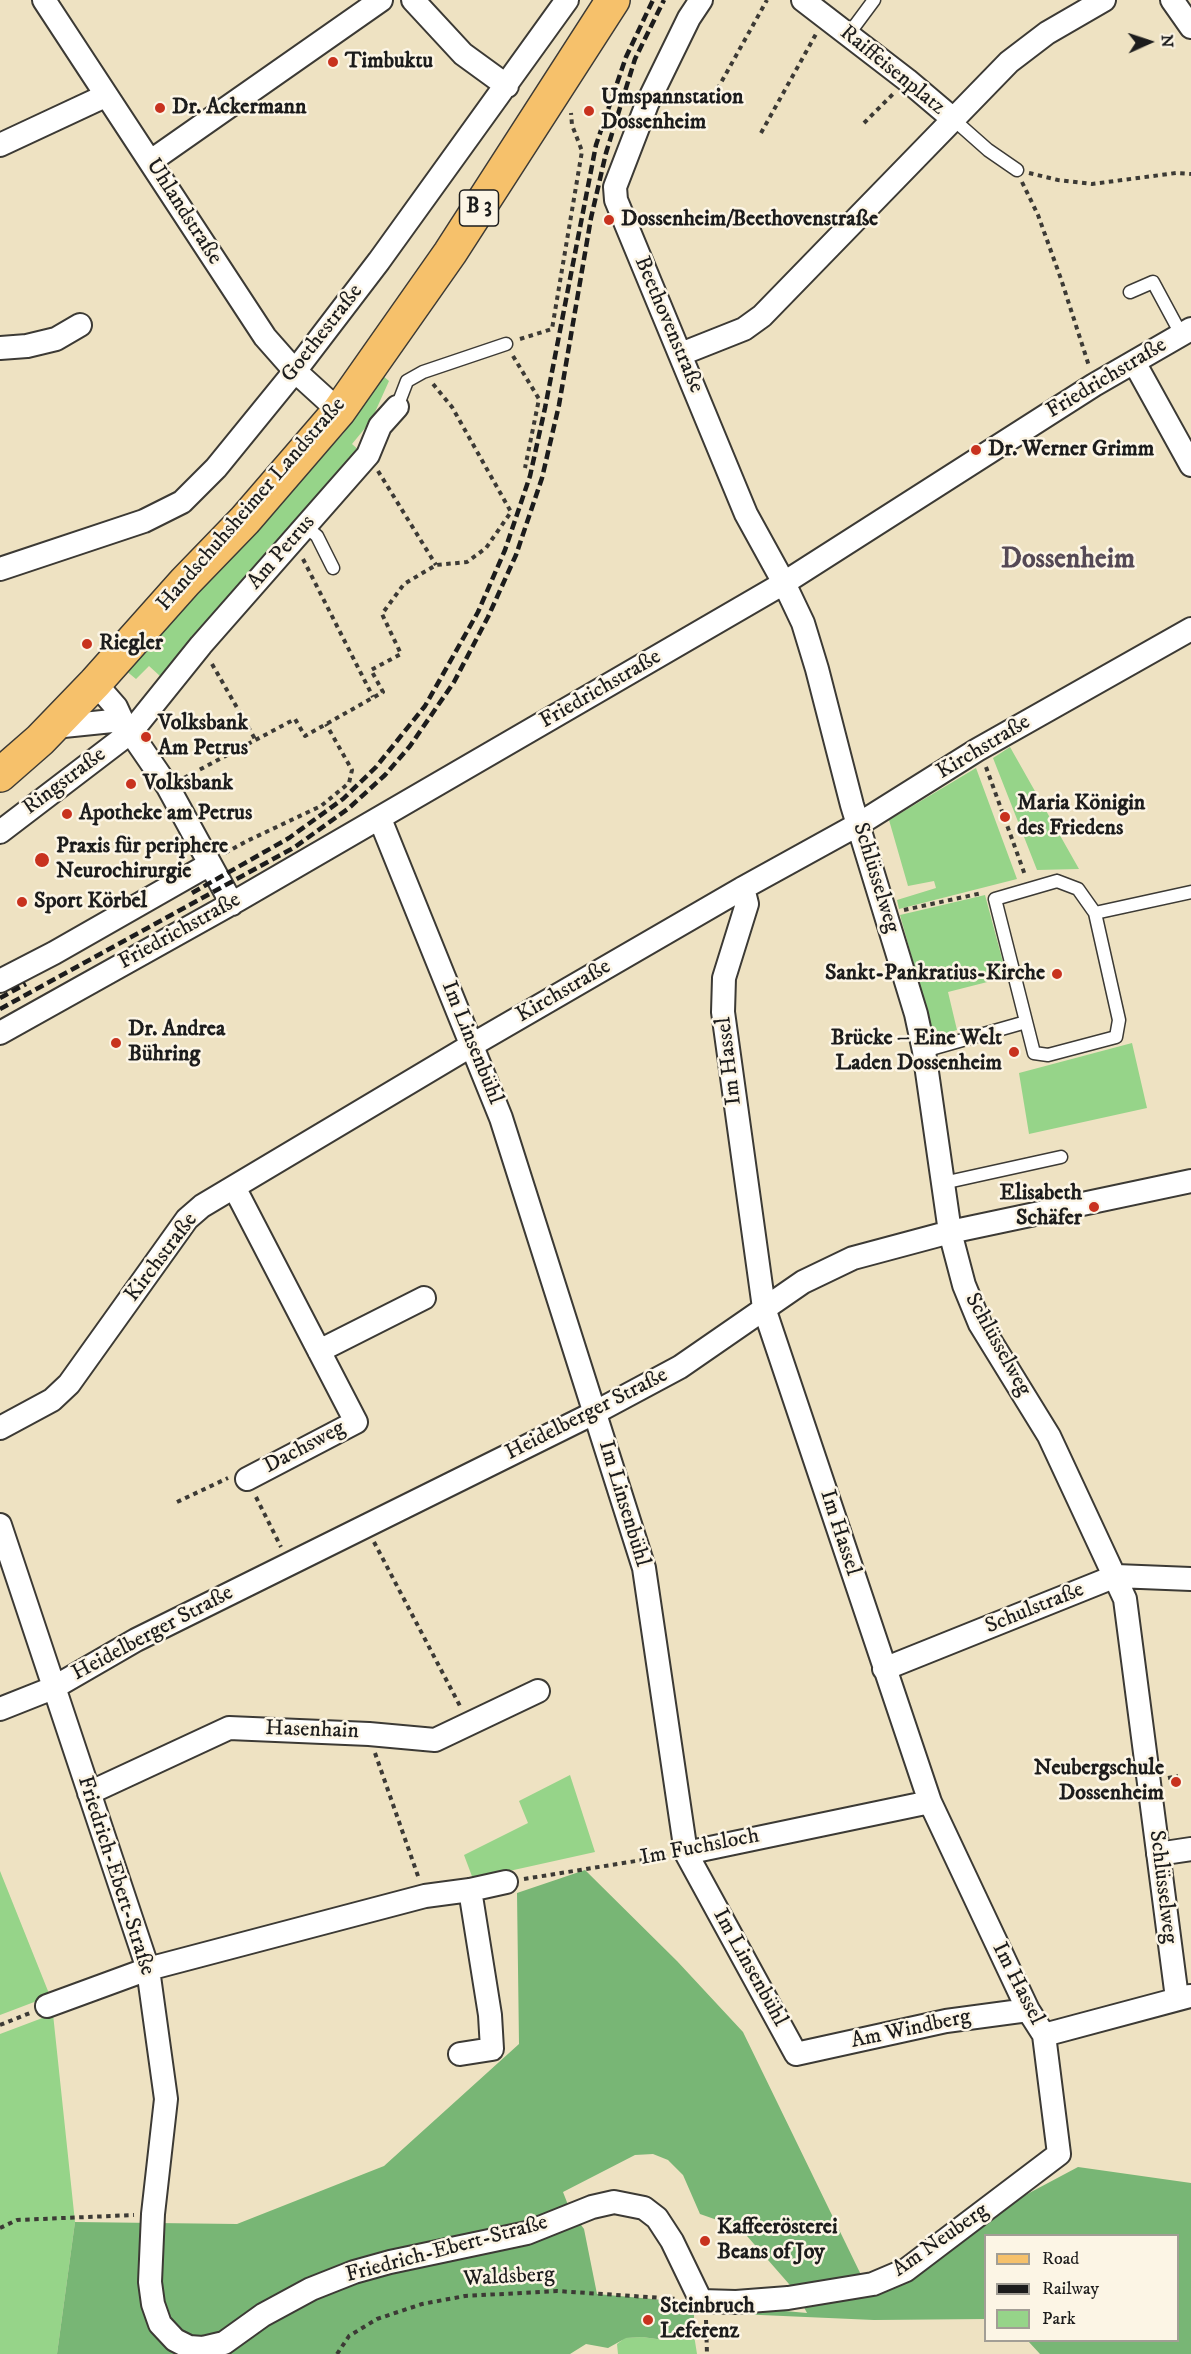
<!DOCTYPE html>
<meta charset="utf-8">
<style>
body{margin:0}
#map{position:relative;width:1191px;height:2354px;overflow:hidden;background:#eee2c2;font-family:"IM FELL DW Pica",serif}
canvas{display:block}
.legend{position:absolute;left:984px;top:2234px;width:195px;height:108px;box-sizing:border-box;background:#fcf5e5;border:2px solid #a29e95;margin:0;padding:8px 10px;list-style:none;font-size:18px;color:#1c1c1c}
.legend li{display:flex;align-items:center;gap:12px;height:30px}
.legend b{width:30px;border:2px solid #a29e95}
.north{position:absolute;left:1119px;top:12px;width:60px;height:60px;-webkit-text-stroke:4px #fcf5e5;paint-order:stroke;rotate:87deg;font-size:16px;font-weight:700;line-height:24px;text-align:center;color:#1c1c1c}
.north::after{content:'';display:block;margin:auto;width:21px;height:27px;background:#1c1c1c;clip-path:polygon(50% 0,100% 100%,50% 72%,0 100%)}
</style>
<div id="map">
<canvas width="1191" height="2354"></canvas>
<ul class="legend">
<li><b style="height:8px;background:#f6c16b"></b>Road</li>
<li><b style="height:8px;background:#1c1c1c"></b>Railway</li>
<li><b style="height:16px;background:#96d489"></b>Park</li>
</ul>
<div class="north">N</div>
</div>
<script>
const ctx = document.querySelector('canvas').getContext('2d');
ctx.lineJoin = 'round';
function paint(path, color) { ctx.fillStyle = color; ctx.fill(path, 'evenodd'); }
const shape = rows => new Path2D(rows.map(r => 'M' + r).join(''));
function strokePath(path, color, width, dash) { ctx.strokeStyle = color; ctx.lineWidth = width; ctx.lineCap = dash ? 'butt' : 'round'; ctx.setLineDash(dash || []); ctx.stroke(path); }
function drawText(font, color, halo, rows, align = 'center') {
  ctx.font = font + ' "IM FELL DW Pica",serif'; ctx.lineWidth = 5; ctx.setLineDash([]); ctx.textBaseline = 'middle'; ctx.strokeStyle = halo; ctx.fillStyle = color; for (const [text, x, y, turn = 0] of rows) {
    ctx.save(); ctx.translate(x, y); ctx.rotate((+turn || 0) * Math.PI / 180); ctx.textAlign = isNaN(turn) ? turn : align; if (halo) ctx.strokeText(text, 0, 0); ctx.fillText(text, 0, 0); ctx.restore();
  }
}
const green = shape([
 [382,375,389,381,371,421,352,444,361,452,160,676,149,666,136,679,125,670,343,434],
 [1010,747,1079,869,1037,870,993,758],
 [976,768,1017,879,899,909,897,900,936,888,934,881,908,886,889,820],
 [985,895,1007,977,948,992,957,1030,934,1037,900,915],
 [1132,1043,1147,1108,1029,1134,1019,1073],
 [570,1775,595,1852,473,1879,464,1855,528,1823,519,1801],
 [0,1871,50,1996,0,2015],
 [53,2014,75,2222,57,2354,0,2354,0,2034],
 [694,2335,697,2354,618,2354,617,2344,625,2338,642,2337,664,2340]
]);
const forest = shape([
 [585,1870,677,1961,743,2032,864,2281,1078,2167,1191,2183,1191,2354,1040,2354,1028,2341,1178,2340,1178,2236,986,2236,985,2319,874,2320,715,2313,694,2310,694,2335,685,2338,664,2340,642,2337,626,2338,608,2348,586,2344,570,2354,57,2354,75,2222,237,2224,384,2166,519,2044,517,1893],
 [653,2154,668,2160,683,2175,700,2214,740,2228,796,2292,807,2313,597,2294,584,2229,570,2210,563,2192,635,2155]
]);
const path = shape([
 [713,97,767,0],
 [864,123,893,94],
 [761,133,816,34],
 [1029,173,1058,180,1092,184,1176,173,1191,174],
 [1022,182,1038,215,1061,279,1089,366],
 [520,339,552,329,582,151,572,125,571,113],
 [513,356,539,399,525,468],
 [378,471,436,565],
 [303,559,373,697],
 [212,664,255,739],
 [986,767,1025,875],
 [184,778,295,719,305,736,383,692,371,670,401,654,382,614,404,584,436,565,467,562,486,548,511,512,452,407,433,384],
 [225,853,247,841,321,806,349,783,352,770,326,724],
 [904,910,982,893],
 [256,1497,281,1547],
 [177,1502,228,1478],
 [374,1542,460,1706],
 [375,1753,419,1879],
 [1168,1778,1178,1776],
 [524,1879,667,1856],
 [0,2025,30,2013],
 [0,2228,17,2220,134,2215],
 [706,2320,707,2354],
 [337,2354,349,2336,377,2319,422,2304,465,2296,557,2291,678,2299]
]);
const lane = shape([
 [848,35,874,0],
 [953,119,988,150,1017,170],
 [1130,292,1153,282,1181,334],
 [397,407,407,381,423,372,506,344],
 [305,526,317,536,333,568],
 [1057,881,1078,889,1095,913,1119,1020,1116,1037,1048,1055,1034,1053,995,899,1057,881],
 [1095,913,1191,892],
 [924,1051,1026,1022],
 [943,1183,1061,1157]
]);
const street = shape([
 [44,0,265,337,295,371,339,411],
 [413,0,463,54,507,86],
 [701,0,689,18,647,104,615,187,616,200,746,514,784,583,803,623,817,669,852,805,916,1014,924,1051,950,1232,964,1285,980,1324,1049,1436,1125,1599,1177,1998],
 [803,0,907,80,953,119],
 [1172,0,1191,27],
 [0,145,105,96],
 [151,161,381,0],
 [0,348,27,346,56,339,80,325],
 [681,354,744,329,762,316,1009,62,1047,33,1104,0],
 [1134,362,1191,465],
 [0,569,144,521,182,502,216,468,295,371,379,261,567,0],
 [95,683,116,707,122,720,168,787,232,904],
 [54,727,122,720],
 [380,819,501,1118,644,1568,686,1853,796,2054,946,2021,1028,2010],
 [0,832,131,732,201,645,368,455,380,426,397,407],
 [0,981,54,953,210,864],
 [0,1033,238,900,784,583,1094,385,1191,329],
 [234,1187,356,1422,247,1479],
 [319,1351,424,1298],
 [0,1428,52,1400,69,1384,187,1219,202,1206,472,1045,743,888,859,824,977,750,1191,629],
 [0,1525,148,1969,166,2099,153,2214,150,2282,153,2304,160,2324,175,2340,189,2347,203,2348,224,2343,263,2315,311,2289,354,2272,390,2262,527,2233,592,2207,614,2202,644,2208,657,2218,672,2241,701,2301,736,2302,788,2298,873,2284,906,2270,1059,2154,1044,2035,1028,2010,930,1802,764,1308,723,1012,724,978,747,904,743,888],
 [884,1669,1116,1576,1191,1579],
 [0,1709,53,1688,136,1640,596,1412,680,1367,803,1282,853,1258,950,1232,1191,1181],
 [89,1793,229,1728,369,1734,435,1740,538,1691],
 [686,1853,930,1802],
 [1158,1854,1191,1849],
 [47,2006,148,1969,425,1896,470,1890,506,1882],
 [1044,2035,1190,1996],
 [460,2054,492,2049,490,2015,470,1890]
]);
const primary = shape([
 [0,775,40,740,95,683,185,582,245,520,339,411,450,253,613,0]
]);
const rail = shape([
 [192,893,289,838,343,799,376,767,425,706,478,612,505,550,530,476,545,408,596,145,626,57,653,0],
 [0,998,26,984],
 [0,1009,295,847,349,808,385,775,410,746,454,682,488,617,516,555,542,478,559,405,591,218,606,153,635,59,664,0]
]);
const markers = [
 [333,62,6,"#c8321e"],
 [160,108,6,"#c8321e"],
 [589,111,6,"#c8321e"],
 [609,220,6,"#c8321e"],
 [976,450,6,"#c8321e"],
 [87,644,6,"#c8321e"],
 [146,737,6,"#c8321e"],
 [131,784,6,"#c8321e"],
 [67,814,6,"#c8321e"],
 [1005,817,6,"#c8321e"],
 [42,860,8,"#c8321e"],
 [22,902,6,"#c8321e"],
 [1057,974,6,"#c8321e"],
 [116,1043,6,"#c8321e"],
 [1014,1052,6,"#c8321e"],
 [1094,1207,6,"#c8321e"],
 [1176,1782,6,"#c8321e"],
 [705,2241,6,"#c8321e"],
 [648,2320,6,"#c8321e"]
];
const shields = [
 [479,208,39]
];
const shieldNames = [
 ["B 3",479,208]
];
const poiNames = [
 ["Timbuktu",345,62],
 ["Umspannstation",601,98],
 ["Dossenheim",601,123],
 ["Dr. Ackermann",172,108],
 ["Dossenheim/Beethovenstraße",621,220],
 ["Dr. Werner Grimm",988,450],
 ["Riegler",99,644],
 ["Volksbank",158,724],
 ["Am Petrus",158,749],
 ["Volksbank",143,784],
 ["Maria Königin",1017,804],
 ["des Friedens",1017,829],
 ["Apotheke am Petrus",79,814],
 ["Praxis für periphere",56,847],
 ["Neurochirurgie",56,872],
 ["Sport Körbel",34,902],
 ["Sankt-Pankratius-Kirche",1045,974,"right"],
 ["Dr. Andrea",128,1030],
 ["Bühring",128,1055],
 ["Brücke – Eine Welt",1002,1039,"right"],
 ["Laden Dossenheim",1002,1064,"right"],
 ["Elisabeth",1082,1194,"right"],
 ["Schäfer",1082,1219,"right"],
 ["Neubergschule",1164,1769,"right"],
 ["Dossenheim",1164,1794,"right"],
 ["Kaffeerösterei",717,2228],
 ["Beans of Joy",717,2253],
 ["Steinbruch",660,2307],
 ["Leferenz",660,2332]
];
const streetNames = [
 ["Raiffeisenplatz",892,71,39],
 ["Uhlandstraße",183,212,57],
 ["Beethovenstraße",668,325,67],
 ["Goethestraße",323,334,-52],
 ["Friedrichstraße",1107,379,-31],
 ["Handschuhsheimer Landstraße",252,505,-49],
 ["Am Petrus",282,553,-49],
 ["Friedrichstraße",601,690,-30],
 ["Kirchstraße",984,748,-31],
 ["Ringstraße",65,782,-37],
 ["Schlüsselweg",875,878,73],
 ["Friedrichstraße",180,932,-29],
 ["Kirchstraße",564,992,-30],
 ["Im Linsenbühl",471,1043,68],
 ["Im Hassel",730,1061,-97],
 ["Kirchstraße",162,1258,-53],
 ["Schlüsselweg",997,1345,61],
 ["Heidelberger Straße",587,1415,-27],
 ["Dachsweg",305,1448,-28],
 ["Im Linsenbühl",623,1504,73],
 ["Im Hassel",839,1533,72],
 ["Schulstraße",1035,1609,-22],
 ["Heidelberger Straße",153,1634,-28],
 ["Hasenhain",312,1731,2],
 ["Im Fuchsloch",700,1848,-11],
 ["Friedrich-Ebert-Straße",115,1876,72],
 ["Schlüsselweg",1162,1887,83],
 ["Im Linsenbühl",749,1968,61],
 ["Im Hassel",1017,1984,63],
 ["Am Windberg",911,2030,-12],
 ["Am Neuberg",941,2241,-35],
 ["Friedrich-Ebert-Straße",447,2250,-15],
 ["Waldsberg",509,2278,-3]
];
const districtNames = [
 ["Dossenheim",1068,561]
];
paint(green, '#96d489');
paint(forest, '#78b675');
strokePath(lane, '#3c3a35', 15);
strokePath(street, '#3c3a35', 26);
strokePath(primary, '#3c3a35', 36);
strokePath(path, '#3c3a35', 4, [4.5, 4.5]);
strokePath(lane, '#fff', 12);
strokePath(street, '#fff', 22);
strokePath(primary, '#f6c16b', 33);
strokePath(rail, '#1c1c1c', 4.5, [9, 4.5]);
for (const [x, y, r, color] of markers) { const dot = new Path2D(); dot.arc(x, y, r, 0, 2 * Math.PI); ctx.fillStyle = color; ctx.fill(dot); strokePath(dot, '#fcf5e5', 2); }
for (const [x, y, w] of shields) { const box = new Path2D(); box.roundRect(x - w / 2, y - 18, w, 36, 4.5); ctx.fillStyle = '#fcf5e5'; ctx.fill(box); strokePath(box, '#1c1c1c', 1.5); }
drawText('bold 21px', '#1c1c1c', null, shieldNames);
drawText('bold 22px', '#1c1c1c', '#fcf5e5', poiNames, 'left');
drawText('22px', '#1c1c1c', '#fcf5e5', streetNames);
drawText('bold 28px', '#554955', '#fcf5e5', districtNames);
</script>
